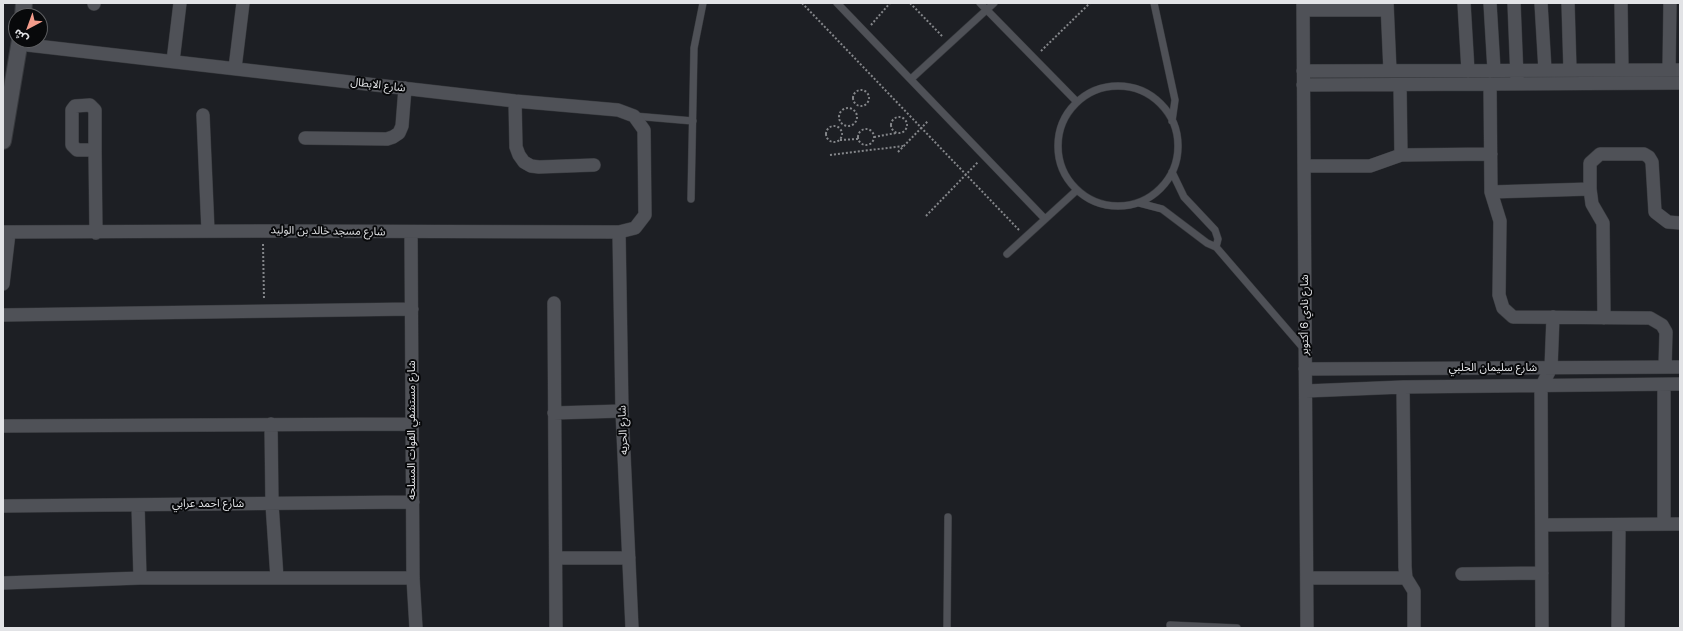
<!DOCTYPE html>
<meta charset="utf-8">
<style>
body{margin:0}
#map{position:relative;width:1683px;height:631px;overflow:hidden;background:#1d1f24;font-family:Inter,"Noto Sans Arabic",sans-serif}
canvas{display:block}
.frame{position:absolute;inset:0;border:4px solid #e2e3e6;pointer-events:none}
.north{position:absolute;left:8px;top:8px;width:40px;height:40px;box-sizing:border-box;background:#08090b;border:1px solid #5f6063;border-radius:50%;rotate:221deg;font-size:11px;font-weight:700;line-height:16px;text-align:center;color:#e2e3e6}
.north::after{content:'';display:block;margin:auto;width:14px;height:18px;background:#f49d8c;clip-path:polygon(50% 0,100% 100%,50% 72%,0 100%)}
</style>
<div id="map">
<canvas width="1683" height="631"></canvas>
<div class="frame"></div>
<div class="north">ش</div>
</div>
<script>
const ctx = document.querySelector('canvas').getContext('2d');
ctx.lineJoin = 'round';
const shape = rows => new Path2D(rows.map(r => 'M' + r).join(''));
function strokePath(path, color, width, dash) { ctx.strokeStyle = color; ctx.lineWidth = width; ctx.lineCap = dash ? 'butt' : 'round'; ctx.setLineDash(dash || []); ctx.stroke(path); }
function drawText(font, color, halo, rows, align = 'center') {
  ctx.font = font + ' Inter,"Noto Sans Arabic",sans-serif'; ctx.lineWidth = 4; ctx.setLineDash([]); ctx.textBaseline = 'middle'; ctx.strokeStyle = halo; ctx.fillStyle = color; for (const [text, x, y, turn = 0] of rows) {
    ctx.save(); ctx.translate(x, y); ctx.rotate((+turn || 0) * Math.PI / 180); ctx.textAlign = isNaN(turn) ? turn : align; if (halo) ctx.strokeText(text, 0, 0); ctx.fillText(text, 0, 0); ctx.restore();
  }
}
const path = shape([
 [802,3,1019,230],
 [910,3,943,37],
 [871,25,890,3],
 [1041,51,1090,3],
 '853 98a8 8 0 1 1 16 0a8 8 0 1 1-16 0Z',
 '839 117a9 9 0 1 1 18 0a9 9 0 1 1-18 0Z',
 '891 125a8 8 0 1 1 16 0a8 8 0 1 1-16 0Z',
 '826 134a8 8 0 1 1 16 0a8 8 0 1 1-16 0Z',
 '858 137a8 8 0 1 1 16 0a8 8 0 1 1-16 0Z',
 [874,137,896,133],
 [840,140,858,139],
 [898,152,928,121],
 [830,155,903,146],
 [926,216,978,162],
 [263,244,264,299]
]);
const service = shape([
 [837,3,1045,219],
 [980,3,1077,102],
 [1154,3,1175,100,1172,121],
 [911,79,994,3],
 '1058 146a60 60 0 1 1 120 0a60 60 0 1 1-120 0Z',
 [634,116,693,121],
 [1172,172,1184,197,1215,230,1218,239,1216,247],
 [691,199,694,48,703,3],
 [1139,203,1162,209,1207,243,1216,247,1304,349],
 [1007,254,1077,190],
 [1170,625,1237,628],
 [947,628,948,517]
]);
const minor = shape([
 [1303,3,1307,628],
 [1387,3,1390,71],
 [1464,3,1468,71],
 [1490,3,1494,70],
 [1514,3,1517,78],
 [1541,3,1545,70],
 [1568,3,1570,70],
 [1621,3,1622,70],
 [94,4,94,3],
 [1303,10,1387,10],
 [173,61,180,3],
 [235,68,243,3],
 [1669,70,1670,3],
 [1303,71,1680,70],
 [1490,84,1491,192,1500,221,1499,295,1503,308,1513,317,1650,318,1662,325,1666,332,1665,367],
 [1303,85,1680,83],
 [1400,85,1401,155],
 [515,101,516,147,519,155,524,162,531,166,539,167,594,165],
 [203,115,208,231],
 [305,138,387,139,393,137,399,133,402,126,405,88],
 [95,150,77,150,72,145,72,110,75,106,90,105,95,110,95,150,96,233],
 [1305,166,1370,166,1401,155,1491,154],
 [1491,192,1590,189],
 [3,232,263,231,619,232,635,228,645,215,644,130,634,116,618,110,515,101,19,44],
 [411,232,413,578,416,628],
 [619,232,622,411,632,628],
 [3,284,9,233],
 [554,303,556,628],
 [3,315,412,309],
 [1604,318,1603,223,1592,204,1590,189,1590,163,1600,154,1644,154,1649,157,1652,162,1655,212,1668,222,1680,223],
 [1305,369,1680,367],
 [1403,387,1405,567,1406,578,1414,591,1414,628],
 [1306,391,1403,387,1680,384],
 [554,413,622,411],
 [271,424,272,504,277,578],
 [3,426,412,424],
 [138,505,140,578],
 [3,506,413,502],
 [1664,524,1664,385],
 [1542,525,1680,524],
 [556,558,629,558],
 [1462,574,1542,573],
 [1307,578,1406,578],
 [3,583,140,578,413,578],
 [1542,628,1541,387,1551,368,1553,317],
 [1618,628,1619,525]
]);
const tertiary = shape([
 [23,16,24,3],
 [3,141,20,40]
]);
const streetNames = [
 ["شارع الابطال",378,85,7],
 ["شارع مسجد خالد بن الوليد",328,231,1],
 ["شارع نادي 6 أكتوبر",1305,315,-90],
 ["شارع سليمان الحلبي",1493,368],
 ["شارع مستشفي القوات المسلحه",412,430,-90],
 ["شارع الحريه",623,430,-92],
 ["شارع احمد عرابي",208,504]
];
strokePath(service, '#37393d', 8);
strokePath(minor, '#37393d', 14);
strokePath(tertiary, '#37393d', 18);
strokePath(path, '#84868a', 2, [2, 2]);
strokePath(service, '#4f5157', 7);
strokePath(minor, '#4f5157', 13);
strokePath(tertiary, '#4f5157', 16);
drawText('11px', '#e2e3e6', '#08090b', streetNames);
</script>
